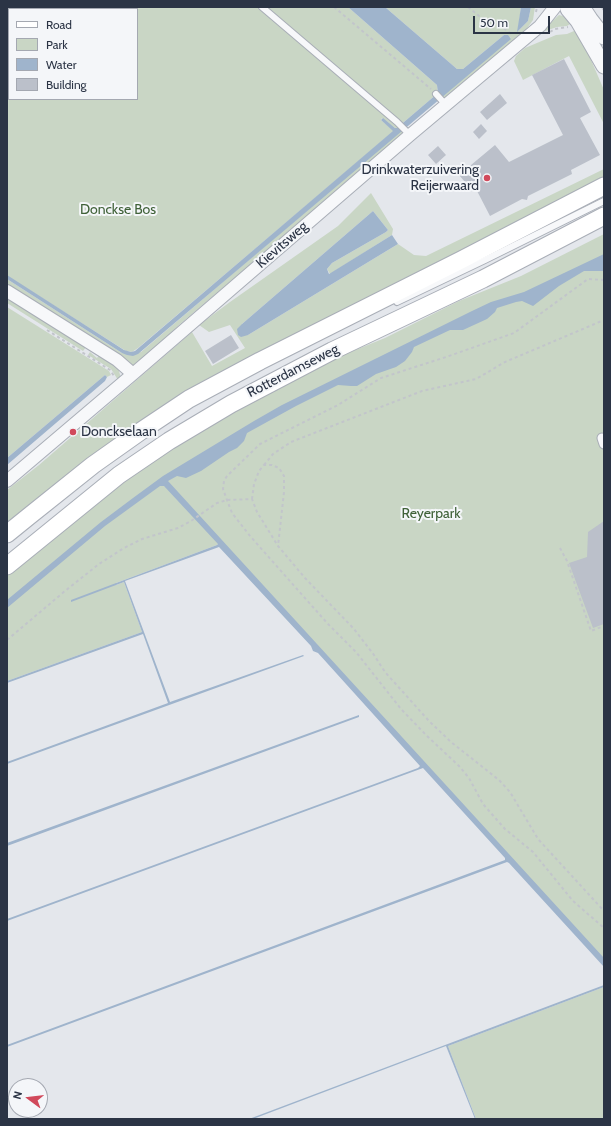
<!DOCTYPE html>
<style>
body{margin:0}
#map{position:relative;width:611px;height:1126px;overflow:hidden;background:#e4e7ec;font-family:Cabin,sans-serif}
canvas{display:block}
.frame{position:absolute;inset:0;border:8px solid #2b3445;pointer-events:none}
.legend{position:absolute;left:8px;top:8px;width:130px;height:92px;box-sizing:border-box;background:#f4f6f9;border:1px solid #a4a8b1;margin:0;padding:5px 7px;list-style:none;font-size:12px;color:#2b3445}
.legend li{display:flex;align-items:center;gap:8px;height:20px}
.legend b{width:20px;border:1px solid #a4a8b1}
.north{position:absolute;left:8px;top:1078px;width:40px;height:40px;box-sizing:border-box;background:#f4f6f9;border:1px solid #a4a8b1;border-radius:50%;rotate:285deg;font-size:11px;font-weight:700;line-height:16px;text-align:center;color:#2b3445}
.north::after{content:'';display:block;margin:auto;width:14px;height:18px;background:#d1495b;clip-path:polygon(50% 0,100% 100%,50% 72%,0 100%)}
.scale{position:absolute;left:473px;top:16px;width:77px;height:18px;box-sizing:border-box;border:2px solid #2b3445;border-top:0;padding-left:5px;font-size:12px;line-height:14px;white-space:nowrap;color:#2b3445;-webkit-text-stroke:3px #f4f6f9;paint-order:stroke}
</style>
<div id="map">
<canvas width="611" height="1126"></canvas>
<div class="frame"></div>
<ul class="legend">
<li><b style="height:5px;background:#fff"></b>Road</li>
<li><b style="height:11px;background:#c9d6c5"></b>Park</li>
<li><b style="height:11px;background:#9fb4cc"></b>Water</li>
<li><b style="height:11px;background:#bbc0ca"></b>Building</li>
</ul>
<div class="north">N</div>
<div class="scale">50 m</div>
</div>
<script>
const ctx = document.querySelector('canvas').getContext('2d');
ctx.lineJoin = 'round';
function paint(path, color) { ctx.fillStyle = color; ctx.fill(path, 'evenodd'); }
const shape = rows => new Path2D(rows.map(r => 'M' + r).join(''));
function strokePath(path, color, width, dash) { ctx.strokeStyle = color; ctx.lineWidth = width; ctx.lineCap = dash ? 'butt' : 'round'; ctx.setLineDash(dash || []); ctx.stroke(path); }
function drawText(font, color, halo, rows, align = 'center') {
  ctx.font = font + ' Cabin,sans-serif'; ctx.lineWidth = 4; ctx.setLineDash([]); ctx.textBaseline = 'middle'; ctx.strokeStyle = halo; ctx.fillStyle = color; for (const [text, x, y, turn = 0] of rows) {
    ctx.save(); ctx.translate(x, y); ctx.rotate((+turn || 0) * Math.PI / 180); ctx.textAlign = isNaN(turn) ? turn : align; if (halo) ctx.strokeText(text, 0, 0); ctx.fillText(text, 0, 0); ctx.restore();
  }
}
const green = shape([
 [7,7,348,7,437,85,438,93,397,128,395,128,382,118,381,120,394,131,138,348,132,352,126,351,7,276],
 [9,9,137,9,137,99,9,99],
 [385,7,521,7,518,31,528,21,531,7,535,7,533,20,525,31,446,99,442,96,511,38,504,35,463,69,457,69],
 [559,15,563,16,573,21,573,22,567,26,557,27,545,31,544,29],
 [574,31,576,32,588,53,604,90,604,124,569,56,523,80,514,61,516,56,525,48,556,35,567,34],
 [401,130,404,134,179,325,160,344,134,366,7,286,7,279,122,353,141,352],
 [604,169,604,179,286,341,7,529,7,490,39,465,192,332,212,366,245,348,230,325,209,332,199,325,230,302,338,226,371,193,393,229,392,235,330,274,327,269,332,263,386,232,388,230,373,211,242,324,248,335,398,244,414,255,426,256],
 [604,234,604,960,218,544,217,545,116,583,116,585,124,582,142,632,7,681,7,573,73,518,181,441,308,369,385,338,459,301,521,276],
 [7,295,87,346,83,351,7,303],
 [7,307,109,371,111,375,107,377,105,375,7,458],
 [90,352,97,358,100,354,118,368,121,378,118,380,111,369,88,355],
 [604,987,604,1119,476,1119,448,1046]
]);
const water = shape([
 [348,7,385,7,457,69,463,69,504,35,508,35,511,39,138,354,133,356,127,355,122,353,7,279,7,275,124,350,131,352,135,351,393,131,381,120,383,118,395,128,397,128,438,93,437,85],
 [521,7,531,7,528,21,517,32],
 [373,211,388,230,386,232,332,263,327,269,329,274,392,235,398,244,248,335,241,337,238,335,237,329,242,324],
 [604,254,604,271,584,271,559,286,533,306,522,301,516,302,497,308,495,312,487,319,463,330,450,330,414,347,412,352,405,361,396,367,376,374,357,386,351,386,338,385,296,406,247,433,244,441,237,448,229,452,201,471,186,478,177,476,168,481,604,958,604,967,509,863,507,862,7,1047,7,1045,505,860,505,858,423,768,7,921,7,919,418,768,420,766,318,653,313,651,311,646,219,547,125,581,170,702,303,655,304,656,7,764,7,762,168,703,143,634,7,683,7,681,142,632,124,582,71,602,71,600,217,545,218,544,164,486,160,486,105,526,7,608,7,600,101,522,133,498,163,476,254,421,282,405,472,311,491,302,524,292],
 [105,375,107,377,105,381,7,465,7,458],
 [359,715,359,717,7,846,7,843],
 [604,985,604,987,448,1046,476,1119,475,1119,446,1046,253,1119,249,1119]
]);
const building = shape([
 [564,59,591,112,580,118,600,155,571,170,572,174,528,196,527,200,522,199,490,216,475,187,471,189,459,175,495,145,509,162,563,135,532,75],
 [500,94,507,103,487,120,480,112],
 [481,124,487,131,479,139,473,132],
 [438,146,446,155,436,164,428,155],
 [231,335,239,348,213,364,205,351],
 [604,521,604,624,593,628,569,563,587,557,588,532]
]);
const path = shape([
 [70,7,73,9],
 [334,7,431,89],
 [468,7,479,16,491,23,502,27,513,35],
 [602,7,604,11],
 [95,9,99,7],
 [536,12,537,7],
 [550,32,555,29,568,27],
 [7,59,9,57],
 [604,280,588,279,514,333,446,357,381,378,338,405,260,444,227,476,224,481,223,489,227,500,232,513,250,536,328,624,356,652,401,709,426,735,459,766,469,778,483,804,505,829,533,852,573,901,604,928],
 [47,330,110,370,114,376],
 [264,465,273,454,291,442,422,391,476,379,505,362,604,320],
 [252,499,254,484,259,471,264,465,272,465,279,468,284,476,284,492,278,546],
 [560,548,567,561,591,631,604,626],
 [7,640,65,591,99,564,124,548,142,539,178,528,191,521,201,514,217,503,227,500,252,499,257,512,278,546,305,578,354,629,374,655,385,672,429,721,451,742,499,780,510,792,538,839,604,911]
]);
const service = shape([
 [262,7,397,122,410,135],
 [436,94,446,105],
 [397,302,485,260,604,201]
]);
const pedestrian = shape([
 [602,438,604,444]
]);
const minor = shape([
 [7,291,117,360,133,374],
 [7,481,133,374,410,135,540,26,555,7]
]);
const tertiary = shape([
 [582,7,590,19,604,37],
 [568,9,578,21,604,66]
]);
const secondary = shape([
 [7,534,28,517,93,465,141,431,189,399,260,361,461,260,604,186],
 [7,566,119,475,169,441,231,404,332,351,483,279,604,216]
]);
const markers = [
 [487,178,4,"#d1495b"],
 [73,432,4,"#d1495b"]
];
const poiNames = [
 ["Drinkwaterzuivering",479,170],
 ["Reijerwaard",479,186],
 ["Donckselaan",81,432,"left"]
];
const parkNames = [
 ["Donckse Bos",118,210],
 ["Reyerpark",431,514]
];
const streetNames = [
 ["Kievitsweg",282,245,-41],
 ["Rotterdamseweg",293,371,-27]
];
paint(green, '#c9d6c5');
paint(water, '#9fb4cc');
paint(building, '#bbc0ca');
strokePath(service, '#a9aeb7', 8);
strokePath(pedestrian, '#a9aeb7', 11);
strokePath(minor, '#a9aeb7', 14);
strokePath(tertiary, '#a9aeb7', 17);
strokePath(secondary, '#a9aeb7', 19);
strokePath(path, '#c2c5cb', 2, [3, 3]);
strokePath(service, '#f7f8fa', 6);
strokePath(pedestrian, '#f7f8fa', 9);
strokePath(minor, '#f7f8fa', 12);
strokePath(tertiary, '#f7f8fa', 15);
strokePath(secondary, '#fff', 17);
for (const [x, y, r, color] of markers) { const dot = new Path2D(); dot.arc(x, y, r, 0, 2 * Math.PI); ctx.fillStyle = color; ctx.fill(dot); strokePath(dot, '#f4f6f9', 1.5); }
drawText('14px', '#2b3445', '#f4f6f9', poiNames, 'right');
drawText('14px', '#3f6138', '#f4f6f9', parkNames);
drawText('14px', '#2b3445', '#f4f6f9', streetNames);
</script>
